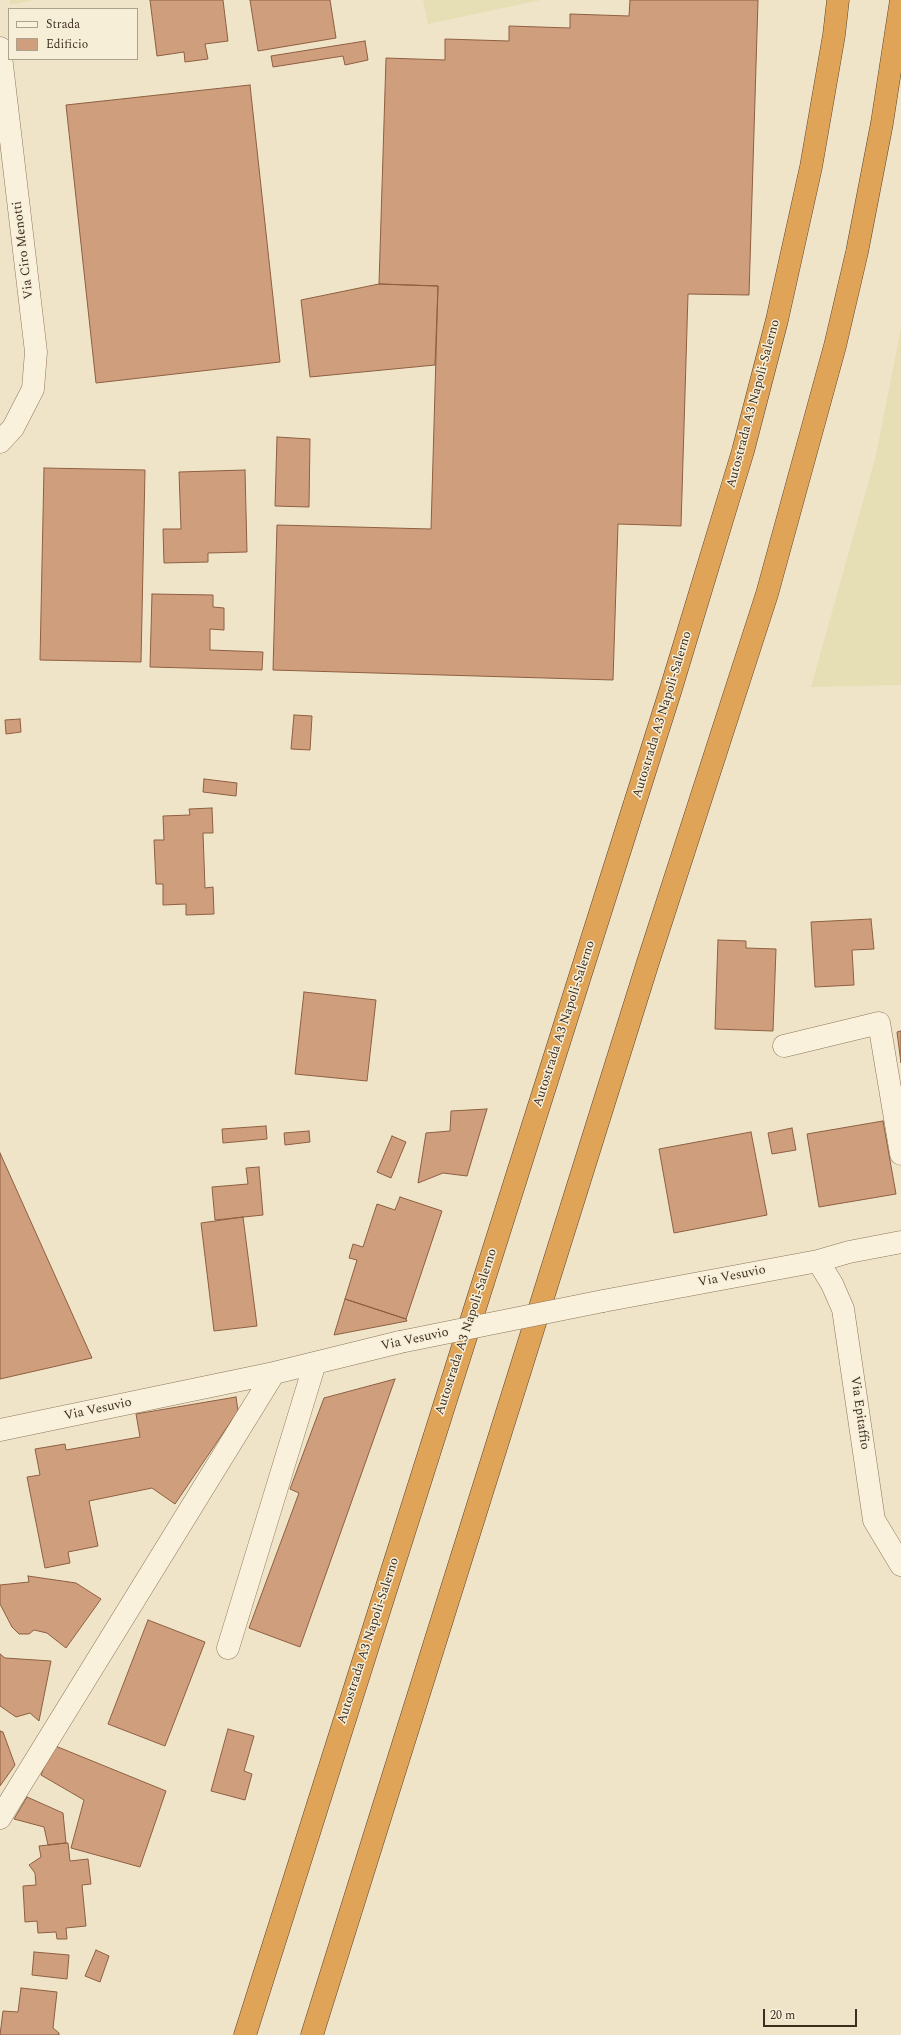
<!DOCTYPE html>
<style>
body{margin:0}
#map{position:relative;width:901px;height:2035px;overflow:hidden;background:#f0e4c8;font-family:Spectral,serif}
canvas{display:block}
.legend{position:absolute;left:8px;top:8px;width:130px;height:52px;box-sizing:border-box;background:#f7eed8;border:1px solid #ada18e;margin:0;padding:5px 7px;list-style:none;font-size:12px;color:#3d2e20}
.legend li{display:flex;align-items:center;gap:8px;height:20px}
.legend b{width:20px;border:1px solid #ada18e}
.scale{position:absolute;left:763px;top:2009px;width:94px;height:18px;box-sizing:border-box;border:2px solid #3d2e20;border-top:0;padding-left:5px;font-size:12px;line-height:14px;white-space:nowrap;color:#3d2e20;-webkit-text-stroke:3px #f7eed8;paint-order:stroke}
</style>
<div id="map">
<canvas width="901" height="2035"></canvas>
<ul class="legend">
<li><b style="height:5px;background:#faf1dc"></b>Strada</li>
<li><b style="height:11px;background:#cf9f7d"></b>Edificio</li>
</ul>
<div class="scale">20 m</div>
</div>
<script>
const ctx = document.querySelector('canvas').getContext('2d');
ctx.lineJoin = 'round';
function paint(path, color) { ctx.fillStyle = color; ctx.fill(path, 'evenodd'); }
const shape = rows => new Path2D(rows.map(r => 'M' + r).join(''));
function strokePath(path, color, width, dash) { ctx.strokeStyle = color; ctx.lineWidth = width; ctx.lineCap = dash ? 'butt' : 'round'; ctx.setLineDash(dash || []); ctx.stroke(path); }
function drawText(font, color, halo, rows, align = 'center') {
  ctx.font = font + ' Spectral,serif'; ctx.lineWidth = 3; ctx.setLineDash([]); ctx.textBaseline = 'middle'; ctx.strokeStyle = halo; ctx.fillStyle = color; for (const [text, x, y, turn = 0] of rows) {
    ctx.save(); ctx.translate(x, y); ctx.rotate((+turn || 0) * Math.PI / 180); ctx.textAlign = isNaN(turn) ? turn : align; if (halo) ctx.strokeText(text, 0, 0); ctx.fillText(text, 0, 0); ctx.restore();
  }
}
const farmland = shape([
 [10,0,34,0,10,5],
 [423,0,541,0,428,24],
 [901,328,901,685,811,687,876,455]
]);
const building = shape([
 [150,0,223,0,228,41,205,44,208,59,185,62,184,52,157,56,150,0],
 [250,0,330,0,336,38,258,51,250,0],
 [630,0,758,0,749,295,688,294,681,526,618,524,613,680,273,670,277,525,431,529,438,286,379,284,386,58,445,60,445,39,509,41,509,26,570,28,570,14,629,16,630,0],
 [365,41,368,60,345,65,343,56,273,67,271,56,365,41],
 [250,85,280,362,96,383,66,105,250,85],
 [379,284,438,286,435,365,310,377,301,300,379,284],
 [277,437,310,439,309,507,275,506,277,437],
 [44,468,145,470,141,662,40,660,44,468],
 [245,470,247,552,208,553,208,562,164,563,163,529,181,529,179,472,245,470],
 [152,594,213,595,213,607,224,608,224,630,210,629,210,650,263,652,262,670,150,667,152,594],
 [294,715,312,716,310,750,291,749,294,715],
 [20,719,21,732,6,734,5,720,20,719],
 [204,779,237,783,236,796,203,792,204,779],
 [212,808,213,833,203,833,205,888,213,887,214,914,186,915,186,904,163,905,163,884,156,884,154,840,164,840,163,816,190,815,189,809,212,808],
 [871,919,874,949,852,950,854,985,815,987,811,922,871,919],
 [718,940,746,941,746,948,776,949,773,1031,715,1029,718,940],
 [304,992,376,1000,367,1081,295,1074,304,992],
 [901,1031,901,1063,897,1032,901,1031],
 [487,1109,467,1176,443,1173,418,1183,426,1133,450,1131,451,1111,487,1109],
 [883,1121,896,1194,819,1207,807,1134,883,1121],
 [266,1126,267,1139,223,1143,222,1129,266,1126],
 [792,1128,796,1150,772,1154,768,1133,792,1128],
 [309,1131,310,1142,285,1145,284,1133,309,1131],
 [751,1132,767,1215,674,1233,659,1149,751,1132],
 [392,1136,406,1142,391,1178,377,1172,392,1136],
 [0,1153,92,1358,0,1379,0,1153],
 [259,1167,263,1215,215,1220,212,1187,248,1184,246,1168,259,1167],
 [400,1197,442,1211,406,1319,345,1299,357,1260,349,1258,353,1244,363,1247,377,1204,395,1210,400,1197],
 [243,1217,257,1326,214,1331,201,1223,243,1217],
 [345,1299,406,1319,407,1321,334,1335,345,1299],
 [395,1379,300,1647,249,1628,299,1493,290,1489,324,1398,395,1379],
 [236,1397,238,1411,175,1504,152,1488,89,1501,98,1546,68,1552,70,1563,45,1568,27,1477,40,1475,35,1449,65,1444,66,1450,140,1437,136,1414,236,1397],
 [28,1576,76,1583,101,1599,66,1648,47,1633,34,1630,29,1634,19,1634,12,1627,0,1604,0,1585,29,1582,28,1576],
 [148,1620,205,1642,165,1746,108,1724,148,1620],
 [0,1654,5,1658,51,1661,39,1721,30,1713,16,1717,0,1706,0,1654],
 [228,1729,254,1736,244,1771,252,1774,245,1800,211,1791,228,1729],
 [0,1731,3,1732,15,1765,0,1786,0,1731],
 [53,1745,166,1791,140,1867,71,1848,84,1800,41,1775,53,1745],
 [27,1797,63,1813,66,1843,48,1845,44,1827,14,1819,27,1797],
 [66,1843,68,1843,70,1861,88,1859,91,1884,82,1885,86,1926,66,1928,67,1939,57,1939,56,1932,38,1933,37,1921,25,1922,23,1886,36,1885,35,1873,29,1865,41,1857,39,1846,66,1843],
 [96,1950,109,1956,100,1982,85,1976,96,1950],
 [34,1952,69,1955,67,1979,32,1975,34,1952],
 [21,1988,57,1992,53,2028,59,2033,59,2035,0,2035,3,2011,18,2012,21,1988]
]);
const minor = shape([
 [0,48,36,352,33,389,13,428,0,442],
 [784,1046,879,1023,901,1154],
 [818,1261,832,1284,843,1309,874,1520,901,1565],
 [603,1301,818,1261,849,1252,901,1242],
 [0,1430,274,1373,400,1342],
 [228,1648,315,1363],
 [0,1818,274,1373]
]);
const highway = shape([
 [245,2035,670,692,743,451,777,320,811,167,834,35,838,0],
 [312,2035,649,959,767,594,835,346,857,252,882,123,901,0]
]);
const minorBridge = shape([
 [400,1342,603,1301]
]);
const streetNames = [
 ["Via Ciro Menotti",24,250,-97],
 ["Autostrada A3 Napoli-Salerno",754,404,-75],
 ["Autostrada A3 Napoli-Salerno",663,715,-73],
 ["Autostrada A3 Napoli-Salerno",565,1024,-72],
 ["Via Vesuvio",732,1277,-11],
 ["Autostrada A3 Napoli-Salerno",467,1332,-72],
 ["Via Vesuvio",415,1340,-12],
 ["Via Vesuvio",98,1410,-12],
 ["Via Epitaffio",859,1413,82],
 ["Autostrada A3 Napoli-Salerno",369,1641,-72]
];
paint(farmland, '#e6deb5');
paint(building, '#cf9f7d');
strokePath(building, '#8d5f41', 1);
strokePath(minor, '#8d765c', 23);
strokePath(highway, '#5b4430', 23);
strokePath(minor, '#faf1dc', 22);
strokePath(highway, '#e0a458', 22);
strokePath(minorBridge, '#8d765c', 23, []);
strokePath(minorBridge, '#faf1dc', 22);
drawText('13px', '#3d2e20', '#f7eed8', streetNames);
</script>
